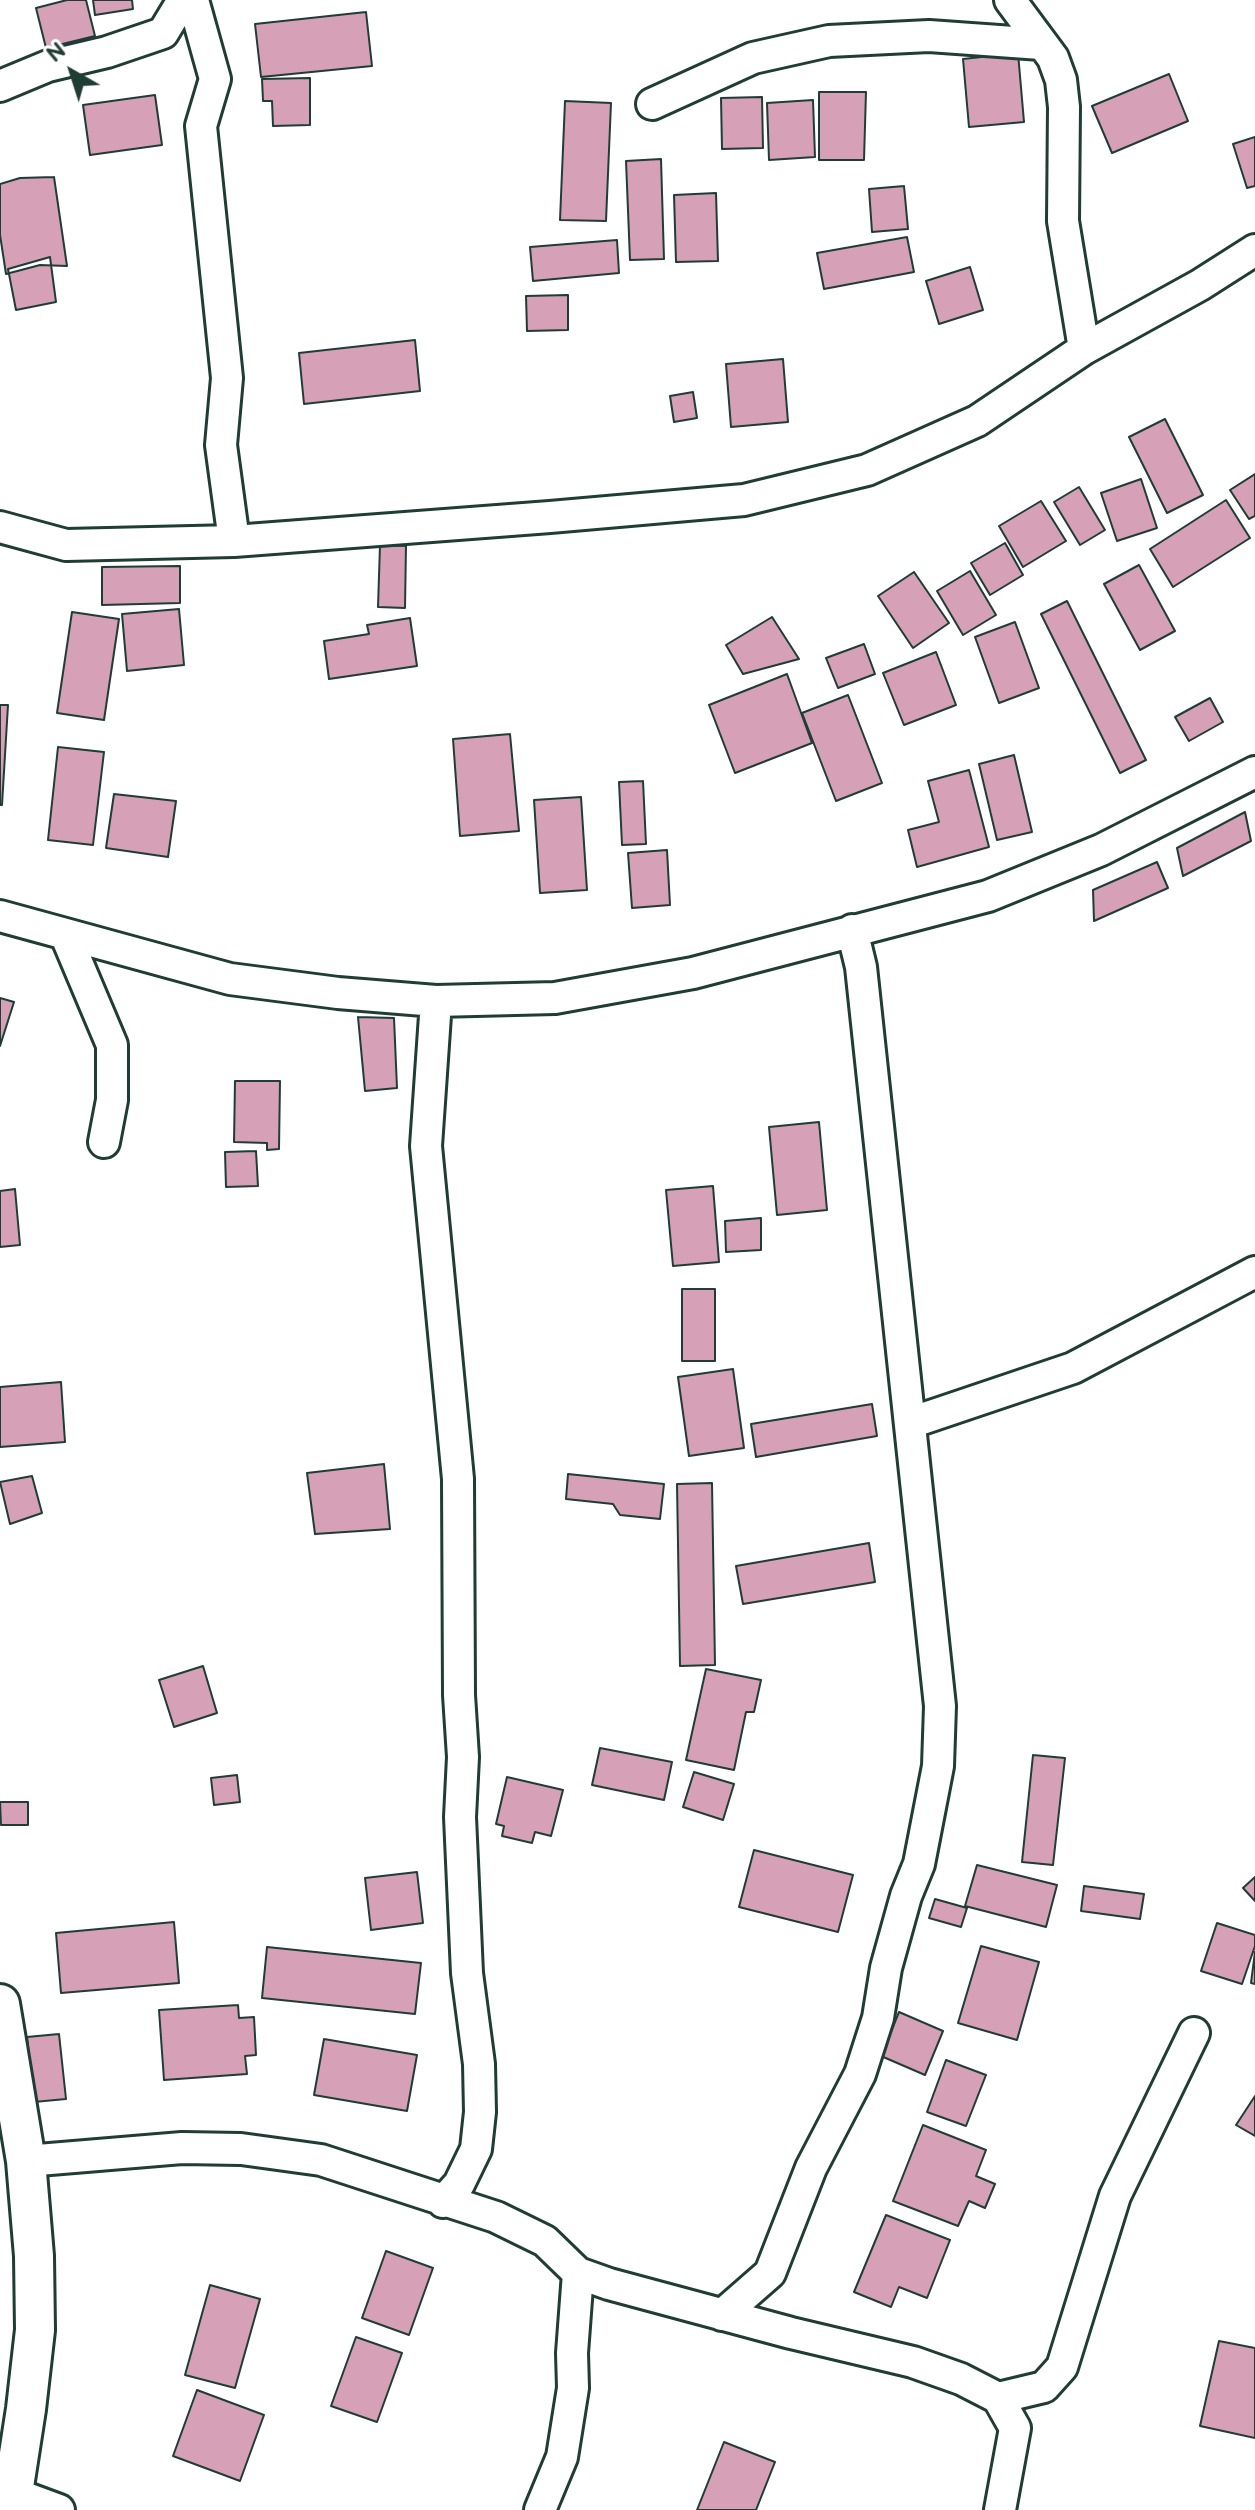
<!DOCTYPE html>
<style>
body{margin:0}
#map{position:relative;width:1255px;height:2510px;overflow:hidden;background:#fff;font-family:"Balsamiq Sans",sans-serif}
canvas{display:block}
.north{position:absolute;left:32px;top:32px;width:80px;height:80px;-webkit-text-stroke:6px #fff;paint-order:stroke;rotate:321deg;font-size:22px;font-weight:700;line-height:32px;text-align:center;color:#1f3d34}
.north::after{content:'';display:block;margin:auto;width:28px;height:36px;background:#1f3d34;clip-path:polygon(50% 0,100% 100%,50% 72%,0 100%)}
</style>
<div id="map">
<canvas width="1255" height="2510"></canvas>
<div class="north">N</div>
</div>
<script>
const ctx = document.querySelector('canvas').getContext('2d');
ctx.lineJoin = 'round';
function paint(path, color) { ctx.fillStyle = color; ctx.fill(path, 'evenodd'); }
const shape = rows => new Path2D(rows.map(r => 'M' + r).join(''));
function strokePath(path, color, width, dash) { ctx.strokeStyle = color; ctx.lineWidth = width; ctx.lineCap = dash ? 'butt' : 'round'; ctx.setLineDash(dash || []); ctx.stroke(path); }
const building = shape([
 [67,0,86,0,95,36,46,48,36,8,67,0],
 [93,0,132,0,133,9,95,15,93,0],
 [366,12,372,66,261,77,255,24,366,12],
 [1018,53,1024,122,969,127,963,59,1018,53],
 [1169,74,1188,121,1112,153,1092,106,1169,74],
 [310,78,310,125,273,126,272,101,263,101,262,79,310,78],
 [819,92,866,92,864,160,819,160,819,92],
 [155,95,162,145,90,155,83,105,155,95],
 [762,97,763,148,722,149,721,98,762,97],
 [813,100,815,157,769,160,767,103,813,100],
 [565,101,611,103,606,221,560,220,565,101],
 [1255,137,1255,186,1247,188,1233,144,1255,137],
 [661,159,664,259,630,260,626,161,661,159],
 [54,177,67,266,40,265,6,274,0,235,0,184,20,178,54,177],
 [904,186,908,229,872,232,869,189,904,186],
 [716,193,718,261,676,262,674,195,716,193],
 [907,237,914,272,824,289,817,253,907,237],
 [617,240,619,273,533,281,530,247,617,240],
 [50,257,56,302,16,310,8,269,50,257],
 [970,267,983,310,939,324,926,281,970,267],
 [568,295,568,330,527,331,526,296,568,295],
 [415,340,420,391,304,404,299,353,415,340],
 [783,359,788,422,731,427,726,364,783,359],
 [693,392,697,418,674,422,670,396,693,392],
 [1165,419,1203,495,1167,513,1129,437,1165,419],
 [1255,474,1255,516,1249,519,1230,490,1255,474],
 [1141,479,1157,528,1117,541,1101,493,1141,479],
 [1079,487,1105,530,1080,545,1054,502,1079,487],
 [1226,500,1250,538,1173,587,1150,549,1226,500],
 [1041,501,1066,541,1023,567,999,526,1041,501],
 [1005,543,1023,575,990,595,971,563,1005,543],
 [380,545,406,546,405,608,378,607,380,545],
 [1139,565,1175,631,1140,650,1104,584,1139,565],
 [180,566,180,603,102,605,102,567,180,566],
 [970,571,996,615,963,635,937,591,970,571],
 [914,572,949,623,913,648,878,596,914,572],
 [1067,601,1146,760,1120,773,1041,614,1067,601],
 [179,609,184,665,127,671,122,614,179,609],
 [72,612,119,619,104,720,57,713,72,612],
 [772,617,799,659,743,674,726,645,772,617],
 [410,618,417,666,329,679,324,641,369,634,367,625,410,618],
 [1015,622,1039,688,999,703,975,637,1015,622],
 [864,644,875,674,838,688,826,658,864,644],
 [936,652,956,705,904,725,883,673,936,652],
 [787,674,812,743,735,773,709,705,787,674],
 [848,695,882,783,836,801,802,713,848,695],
 [1210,698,1223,722,1189,741,1175,717,1210,698],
 [0,705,8,705,2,805,0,805,0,705],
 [510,734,519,831,460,836,453,739,510,734],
 [58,747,104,752,93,845,48,840,58,747],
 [1014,755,1032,832,997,840,979,764,1014,755],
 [969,770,989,847,917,867,908,830,939,822,928,781,969,770],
 [643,781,646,844,622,845,619,782,643,781],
 [114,794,176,801,168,857,106,848,114,794],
 [581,797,587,890,540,893,534,800,581,797],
 [1245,812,1251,841,1183,876,1177,848,1245,812],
 [667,850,670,905,632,908,628,853,667,850],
 [1157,862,1168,888,1094,921,1093,890,1157,862],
 [0,998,14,1002,0,1046,0,998],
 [358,1017,394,1018,397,1088,365,1091,358,1017],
 [235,1081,280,1081,279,1149,267,1150,267,1143,234,1142,235,1081],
 [819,1122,827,1210,777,1215,769,1127,819,1122],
 [256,1151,258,1186,226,1187,225,1152,256,1151],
 [713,1186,719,1262,673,1266,666,1190,713,1186],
 [15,1189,20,1245,0,1247,0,1191,15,1189],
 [761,1218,761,1250,726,1252,725,1221,761,1218],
 [682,1289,715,1289,715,1361,682,1361,682,1289],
 [733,1369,744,1448,689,1456,678,1377,733,1369],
 [61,1382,65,1442,0,1447,0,1387,61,1382],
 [872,1404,877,1436,756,1457,751,1424,872,1404],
 [384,1464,390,1529,315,1534,307,1473,384,1464],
 [568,1474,664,1484,660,1519,620,1515,613,1504,566,1499,568,1474],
 [32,1476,42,1513,10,1524,0,1482,32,1476],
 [712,1483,715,1665,680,1666,677,1484,712,1483],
 [869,1543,875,1582,743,1604,736,1566,869,1543],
 [203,1666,217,1713,174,1727,159,1680,203,1666],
 [706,1669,761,1680,754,1712,746,1712,734,1770,686,1760,706,1669],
 [600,1748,672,1762,664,1800,592,1785,600,1748],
 [1033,1755,1065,1758,1053,1865,1022,1862,1033,1755],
 [694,1772,734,1784,723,1820,683,1807,694,1772],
 [237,1775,240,1802,214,1805,211,1778,237,1775],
 [507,1777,563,1790,551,1836,535,1832,532,1843,502,1836,504,1826,496,1824,507,1777],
 [0,1802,28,1802,28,1825,1,1825,0,1802],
 [754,1850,853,1875,838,1932,739,1907,754,1850],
 [977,1865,1057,1885,1046,1927,965,1906,977,1865],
 [417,1872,423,1923,371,1930,365,1878,417,1872],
 [1255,1877,1255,1901,1243,1888,1255,1877],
 [1084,1886,1144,1894,1140,1919,1081,1911,1084,1886],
 [935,1899,967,1908,961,1927,929,1918,935,1899],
 [174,1922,179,1983,61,1993,56,1933,174,1922],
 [1217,1923,1255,1935,1255,1946,1242,1984,1201,1971,1217,1923],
 [981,1946,1039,1962,1017,2040,958,2023,981,1946],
 [267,1947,421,1963,415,2014,262,1998,267,1947],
 [1255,1952,1255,1984,1251,1983,1255,1952],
 [238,2005,239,2018,254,2017,256,2055,245,2056,247,2074,164,2080,159,2010,238,2005],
 [899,2012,943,2031,925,2075,881,2056,899,2012],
 [59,2034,66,2099,34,2102,27,2037,59,2034],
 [324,2039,417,2055,407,2111,314,2095,324,2039],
 [946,2060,986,2075,966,2126,927,2112,946,2060],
 [1255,2096,1255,2136,1236,2125,1255,2096],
 [923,2125,986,2150,976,2176,995,2184,985,2208,969,2201,958,2226,893,2201,923,2125],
 [886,2215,950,2240,927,2298,899,2287,891,2307,854,2292,886,2215],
 [386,2251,433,2268,409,2335,362,2318,386,2251],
 [210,2285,260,2299,235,2388,185,2375,210,2285],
 [356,2337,402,2353,377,2422,331,2406,356,2337],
 [1219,2341,1255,2348,1255,2438,1200,2426,1219,2341],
 [197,2390,264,2415,240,2481,173,2456,197,2390],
 [724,2442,775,2462,756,2510,697,2510,724,2442]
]);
const minor = shape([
 [193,0,215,79,201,126,227,378,221,445,234,541],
 [1010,0,1053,58,1061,80,1064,107,1063,221,1084,349],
 [0,86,48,66,107,52,163,33,183,0],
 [652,104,753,58,829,41,929,36,1041,44],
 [0,527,66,545,234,541,550,517,744,500,867,470,977,421,1084,349,1200,285,1255,250],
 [0,916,230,979,338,993,436,1001,555,998,693,973,988,896,1101,850,1255,772],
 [66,936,112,1045,112,1100,104,1142],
 [436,1001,426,1146,458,1479,459,1695,463,1757,460,1817,467,1973,479,2064,480,2112,476,2149,459,2184,443,2202],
 [910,1423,1073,1368,1255,1272],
 [26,2161,182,2148,241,2149,321,2160,496,2217,545,2241,578,2273,609,2284,791,2333,913,2362,961,2379,998,2398,1015,2428,1000,2510],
 [722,2315,770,2273,811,2168,860,2074,878,2018,886,1968,906,1896,919,1864,938,1766,940,1706,861,967,852,930],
 [998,2398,1044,2387,1062,2367,1115,2196,1194,2033],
 [13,2493,59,2510],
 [540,2510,562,2457,573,2388,572,2353,578,2273]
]);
const tertiary = shape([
 [0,2004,26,2161,34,2256,35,2330,26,2409,13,2493,8,2510]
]);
paint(building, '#d6a0b6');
strokePath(building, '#1f3d34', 2);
strokePath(minor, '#1f3d34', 36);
strokePath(tertiary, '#1f3d34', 44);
strokePath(minor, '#fff', 30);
strokePath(tertiary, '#fff', 38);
</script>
